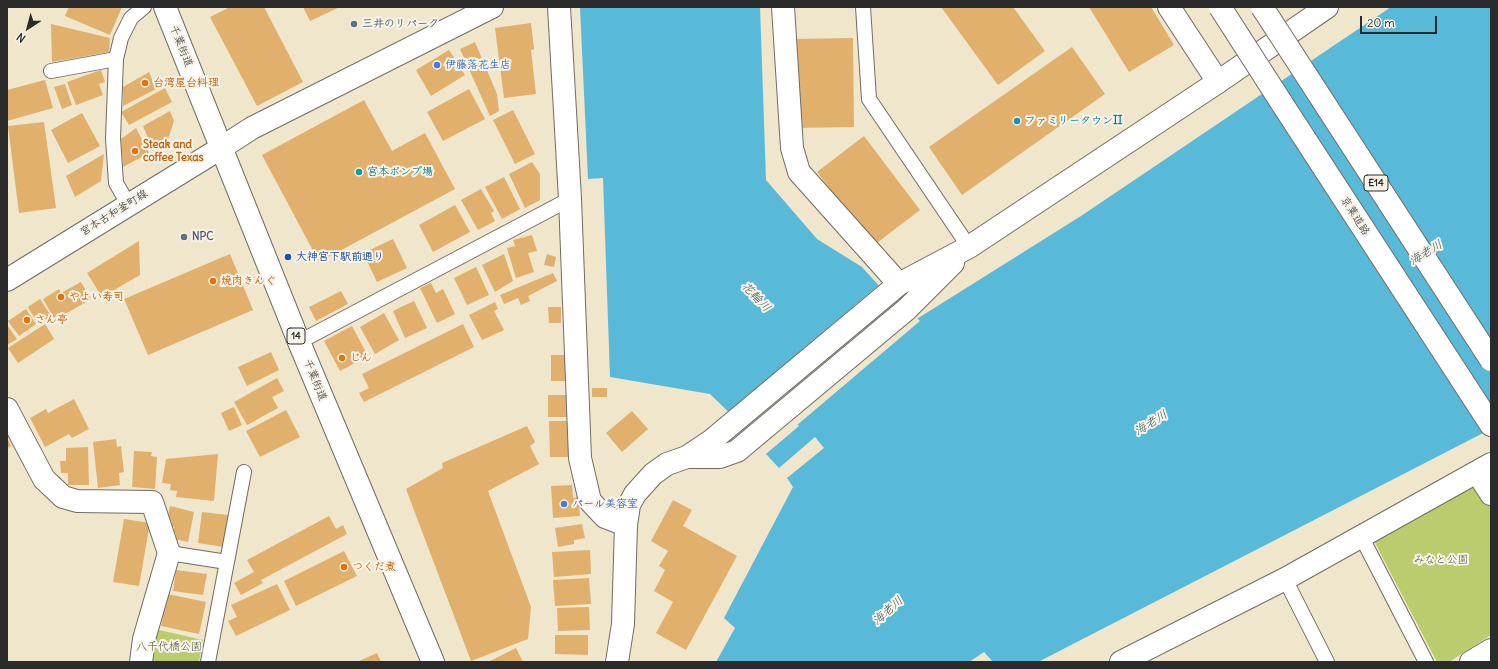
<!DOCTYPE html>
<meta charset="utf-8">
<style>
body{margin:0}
#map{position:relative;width:1498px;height:669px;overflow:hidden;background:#efe6cc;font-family:Delius,sans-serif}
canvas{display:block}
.frame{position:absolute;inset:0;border:8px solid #2b2b2b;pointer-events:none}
.north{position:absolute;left:8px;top:8px;width:40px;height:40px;-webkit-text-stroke:3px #f7f3e8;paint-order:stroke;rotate:216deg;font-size:11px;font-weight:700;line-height:16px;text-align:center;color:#2b2b2b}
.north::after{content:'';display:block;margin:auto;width:14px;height:18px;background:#2b2b2b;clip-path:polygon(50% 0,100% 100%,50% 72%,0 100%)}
.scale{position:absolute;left:1360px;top:16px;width:77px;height:18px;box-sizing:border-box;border:2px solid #2b2b2b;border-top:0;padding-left:5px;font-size:12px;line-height:14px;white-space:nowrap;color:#2b2b2b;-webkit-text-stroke:3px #f7f3e8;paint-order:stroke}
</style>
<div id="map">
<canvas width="1498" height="669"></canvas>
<div class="frame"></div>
<div class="north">N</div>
<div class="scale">20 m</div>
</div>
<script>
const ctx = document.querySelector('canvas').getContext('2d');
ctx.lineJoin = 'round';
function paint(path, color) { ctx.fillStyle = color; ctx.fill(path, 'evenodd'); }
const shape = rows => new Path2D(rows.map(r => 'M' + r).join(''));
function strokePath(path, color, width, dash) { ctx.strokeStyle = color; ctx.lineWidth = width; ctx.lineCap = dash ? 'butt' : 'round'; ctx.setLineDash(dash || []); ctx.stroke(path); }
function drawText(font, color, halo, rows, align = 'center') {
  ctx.font = font + ' Delius,"Klee One",sans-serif'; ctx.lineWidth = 4; ctx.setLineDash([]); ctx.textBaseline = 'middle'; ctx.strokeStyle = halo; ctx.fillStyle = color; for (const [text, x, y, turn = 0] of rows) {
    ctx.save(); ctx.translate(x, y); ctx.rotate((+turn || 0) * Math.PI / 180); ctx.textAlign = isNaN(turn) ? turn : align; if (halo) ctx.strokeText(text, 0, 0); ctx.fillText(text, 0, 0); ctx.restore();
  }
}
const green = shape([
 [1477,485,1491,508,1491,635,1449,662,1437,662,1373,539],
 [155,629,203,640,199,662,151,662]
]);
const water = shape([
 [580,7,760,7,766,180,817,239,862,267,912,322,1081,216,1391,7,1491,7,1491,429,1038,662,993,662,984,652,969,662,716,662,735,628,724,618,793,487,787,478,824,448,815,437,779,468,766,454,799,426,791,417,744,427,710,394,610,377,603,178,588,179]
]);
const pier = shape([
 [880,284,912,319,916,317,920,321,796,426,790,419,756,445,727,413]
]);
const building = shape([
 [69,7,122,7,110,35,65,16],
 [230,7,264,7,303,82,257,106,210,17],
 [303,7,340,7,310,21],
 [941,7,1013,7,1045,51,998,85],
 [1089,7,1151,7,1174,45,1129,72],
 [531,23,534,49,531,50,536,94,504,98,495,28],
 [51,24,110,38,109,52,52,62],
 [853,38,854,127,795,128,794,39],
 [475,42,497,94,499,111,490,116,460,49],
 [1072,47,1105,94,962,195,929,147],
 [449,50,465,75,431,96,416,70],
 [101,70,105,82,99,84,103,95,76,105,67,82],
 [149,72,156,89,123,106,123,87],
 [45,80,53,108,7,121,7,90],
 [65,84,72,105,62,109,54,87],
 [165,88,172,102,129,125,121,112],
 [469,89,485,119,443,141,427,112],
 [364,100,392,151,425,133,455,189,319,262,262,155],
 [513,110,535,154,515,164,493,120],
 [170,111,174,121,168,139,153,150,143,126],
 [82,113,100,146,68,163,51,130],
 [44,122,56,208,19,213,8,126],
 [136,128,149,153,123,167,121,139],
 [864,136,920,210,873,246,817,172],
 [104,154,101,181,75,197,66,176],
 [532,162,540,174,540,200,525,208,509,174],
 [504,177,520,209,502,219,485,187],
 [481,189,494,211,491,213,495,221,478,230,461,200],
 [455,205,470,232,433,252,419,225],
 [532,235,537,251,528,253,534,272,516,278,507,248,515,246,513,240],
 [393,239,407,268,377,282,363,253],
 [139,241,140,275,102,297,87,273],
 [230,254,253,310,148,355,124,299],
 [504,254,513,281,495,292,482,265],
 [547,254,556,257,554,267,544,265],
 [476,267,489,295,467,305,454,278],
 [553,273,557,281,528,296,530,301,521,305,518,298,504,304,500,295],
 [81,282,91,299,55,320,43,299,59,289,61,293],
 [431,283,436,293,443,289,455,314,437,323,420,288],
 [341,291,348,304,316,321,309,307],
 [40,299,51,316,38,324,28,307],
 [414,301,427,328,405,338,393,311],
 [495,302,498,309,494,311,504,330,482,340,469,315],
 [548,307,561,307,561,323,549,323],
 [26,309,36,324,19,336,8,321],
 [384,313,399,340,375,354,360,327],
 [45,324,54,339,18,363,8,348],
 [463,324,474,347,364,402,359,393,369,388,362,374],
 [7,325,17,339,7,345],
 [352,326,368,356,340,371,324,341],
 [271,352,279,370,247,386,238,367],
 [551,355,565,355,565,381,551,381],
 [277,378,284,391,272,397,278,408,247,425,234,402],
 [592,388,607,388,607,397,592,397],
 [548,395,569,395,569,417,548,417],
 [74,399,89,429,72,438,69,434,45,447,30,418,46,409,48,413],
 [234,407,242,425,229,431,221,413],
 [286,410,300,437,260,457,246,431],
 [632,411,648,429,622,452,606,433],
 [549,421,569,421,570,457,550,457],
 [527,426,535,442,530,446,539,464,488,491,531,607,528,639,471,661,406,489,443,468,442,463],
 [7,437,11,446,7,448],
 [116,439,117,447,121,446,124,472,119,473,120,485,98,488,93,442],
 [88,447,89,485,68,485,68,473,61,473,60,461,66,461,66,448],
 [134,451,152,452,151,456,157,457,155,489,132,487],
 [218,454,214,501,176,497,177,491,170,490,171,484,162,483,166,459],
 [572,485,573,498,578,497,580,516,553,518,551,486],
 [673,500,692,510,683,526,737,556,686,650,656,633,673,602,654,591,665,570,659,566,668,551,651,541],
 [170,506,194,512,188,542,175,539,176,533,173,533,174,527,171,526,172,521,167,520],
 [202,512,228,515,224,547,198,543],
 [329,516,336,529,343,525,347,534,261,580,263,583,241,595,234,583,254,572,247,560],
 [124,519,150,523,139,586,113,582],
 [582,524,585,538,574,540,574,544,558,547,555,528],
 [590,550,591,574,554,577,552,552],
 [344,551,357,576,296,606,284,581],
 [176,570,207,574,203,595,173,591],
 [589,578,591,604,555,606,553,580],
 [277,584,290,610,236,636,228,621,237,617,231,605],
 [167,594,206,602,199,634,161,626],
 [589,607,590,630,558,631,557,608],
 [555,635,588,635,588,655,555,654],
 [516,648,523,662,488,662],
 [377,653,381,662,357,662]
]);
const lane = shape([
 [863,7,869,99,969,247],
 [51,71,116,59],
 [128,204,116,183,113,138,116,59,121,38,131,18,144,7],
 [299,342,570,199],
 [1361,536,1426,662],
 [169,553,227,562],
 [1285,579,1327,662],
 [208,662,244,472]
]);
const street = shape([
 [559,7,570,199,580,458,590,501,605,517,626,525],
 [783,7,792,148,799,172,899,284],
 [1169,7,1218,82],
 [221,148,252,128,492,7],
 [7,409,44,479,63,497,77,501,152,502,169,553,144,639,141,662],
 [1477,472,1491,494],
 [1121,662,1285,579,1491,464],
 [1471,662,1491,650]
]);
const secondary = shape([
 [7,280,221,148],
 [687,457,720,457,737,451,907,309,953,263],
 [617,662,623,624,626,525,629,505,635,494,653,474,667,464,687,457,711,441,899,284,969,247,1218,82,1327,7]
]);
const highway = shape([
 [165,7,299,342,433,662],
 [1281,102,1491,425]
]);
const highwayBridge = shape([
 [1220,7,1281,102],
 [1262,7,1491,360]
]);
const markers = [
 [354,24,4,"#5c6f8a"],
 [437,65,4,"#3f7fe0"],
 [145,83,4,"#e8710a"],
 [1017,121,4,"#0f9aa8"],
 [135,151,4,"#e8710a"],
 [359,172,4,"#0f9aa8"],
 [184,237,4,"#5c6f8a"],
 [288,257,4,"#1a4fb4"],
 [213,281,4,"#e8710a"],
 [61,297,4,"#e8710a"],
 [27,320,4,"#e8710a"],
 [342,358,4,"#e8710a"],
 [564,504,4,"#3f7fe0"],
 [344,567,4,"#e8710a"]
];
const shields = [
 [1376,183,24],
 [296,336,18]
];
const shieldNames = [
 ["E14",1376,183],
 ["14",296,336]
];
const serviceNames = [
 ["三井のリパーク",362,24],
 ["NPC",192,237]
];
const streetNames = [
 ["千葉街道",181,46,68],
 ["宮本古和釜町線",114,213,-32],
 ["京葉道路",1355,216,57],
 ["千葉街道",315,380,68]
];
const shopNames = [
 ["伊藤落花生店",445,65],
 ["パール美容室",572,504]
];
const foodNames = [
 ["台湾屋台料理",153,83],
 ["Steak and",143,145],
 ["coffee Texas",143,158],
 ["焼肉きんぐ",221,281],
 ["やよい寿司",69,297],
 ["さん亭",35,320],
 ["じん",350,358],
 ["つくだ煮",352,567]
];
const cultureNames = [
 ["ファミリータウンII",1025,121],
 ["宮本ポンプ場",367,172]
];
const transitNames = [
 ["大神宮下駅前通り",296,257]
];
const parkNames = [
 ["みなと公園",1441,560],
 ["八千代橋公園",169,647]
];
const waterNames = [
 ["海老川",1426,253,-31],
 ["花輪川",756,297,46],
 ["海老川",1151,423,-32],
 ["海老川",888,611,-42]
];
paint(green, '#bbcc6f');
paint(water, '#59b9d8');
paint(pier, '#efe6cc');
paint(building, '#e1b06c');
strokePath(lane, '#706c63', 16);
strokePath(street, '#706c63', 24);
strokePath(secondary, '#706c63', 24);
strokePath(highway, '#706c63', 24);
strokePath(lane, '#fff', 14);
strokePath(street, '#fff', 22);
strokePath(secondary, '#fff', 22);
strokePath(highway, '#fff', 22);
strokePath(highwayBridge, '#706c63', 24, []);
strokePath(highwayBridge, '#fff', 22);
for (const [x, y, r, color] of markers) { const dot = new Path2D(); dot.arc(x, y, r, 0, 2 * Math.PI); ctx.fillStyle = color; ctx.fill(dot); strokePath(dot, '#f7f3e8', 1.5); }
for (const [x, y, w] of shields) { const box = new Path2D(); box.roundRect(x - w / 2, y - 8, w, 16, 3); ctx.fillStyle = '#f7f3e8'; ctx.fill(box); strokePath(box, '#2b2b2b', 1); }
drawText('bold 10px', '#2b2b2b', null, shieldNames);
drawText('bold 11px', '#4e5e75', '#f7f3e8', serviceNames, 'left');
drawText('11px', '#2b2b2b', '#f7f3e8', streetNames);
drawText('bold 11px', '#366cbe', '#f7f3e8', shopNames, 'left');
drawText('bold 11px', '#c56008', '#f7f3e8', foodNames, 'left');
drawText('bold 11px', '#0d838f', '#f7f3e8', cultureNames, 'left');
drawText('bold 11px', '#164399', '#f7f3e8', transitNames, 'left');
drawText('11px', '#4f533c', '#f7f3e8', parkNames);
drawText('italic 12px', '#39565f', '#f7f3e8', waterNames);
</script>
